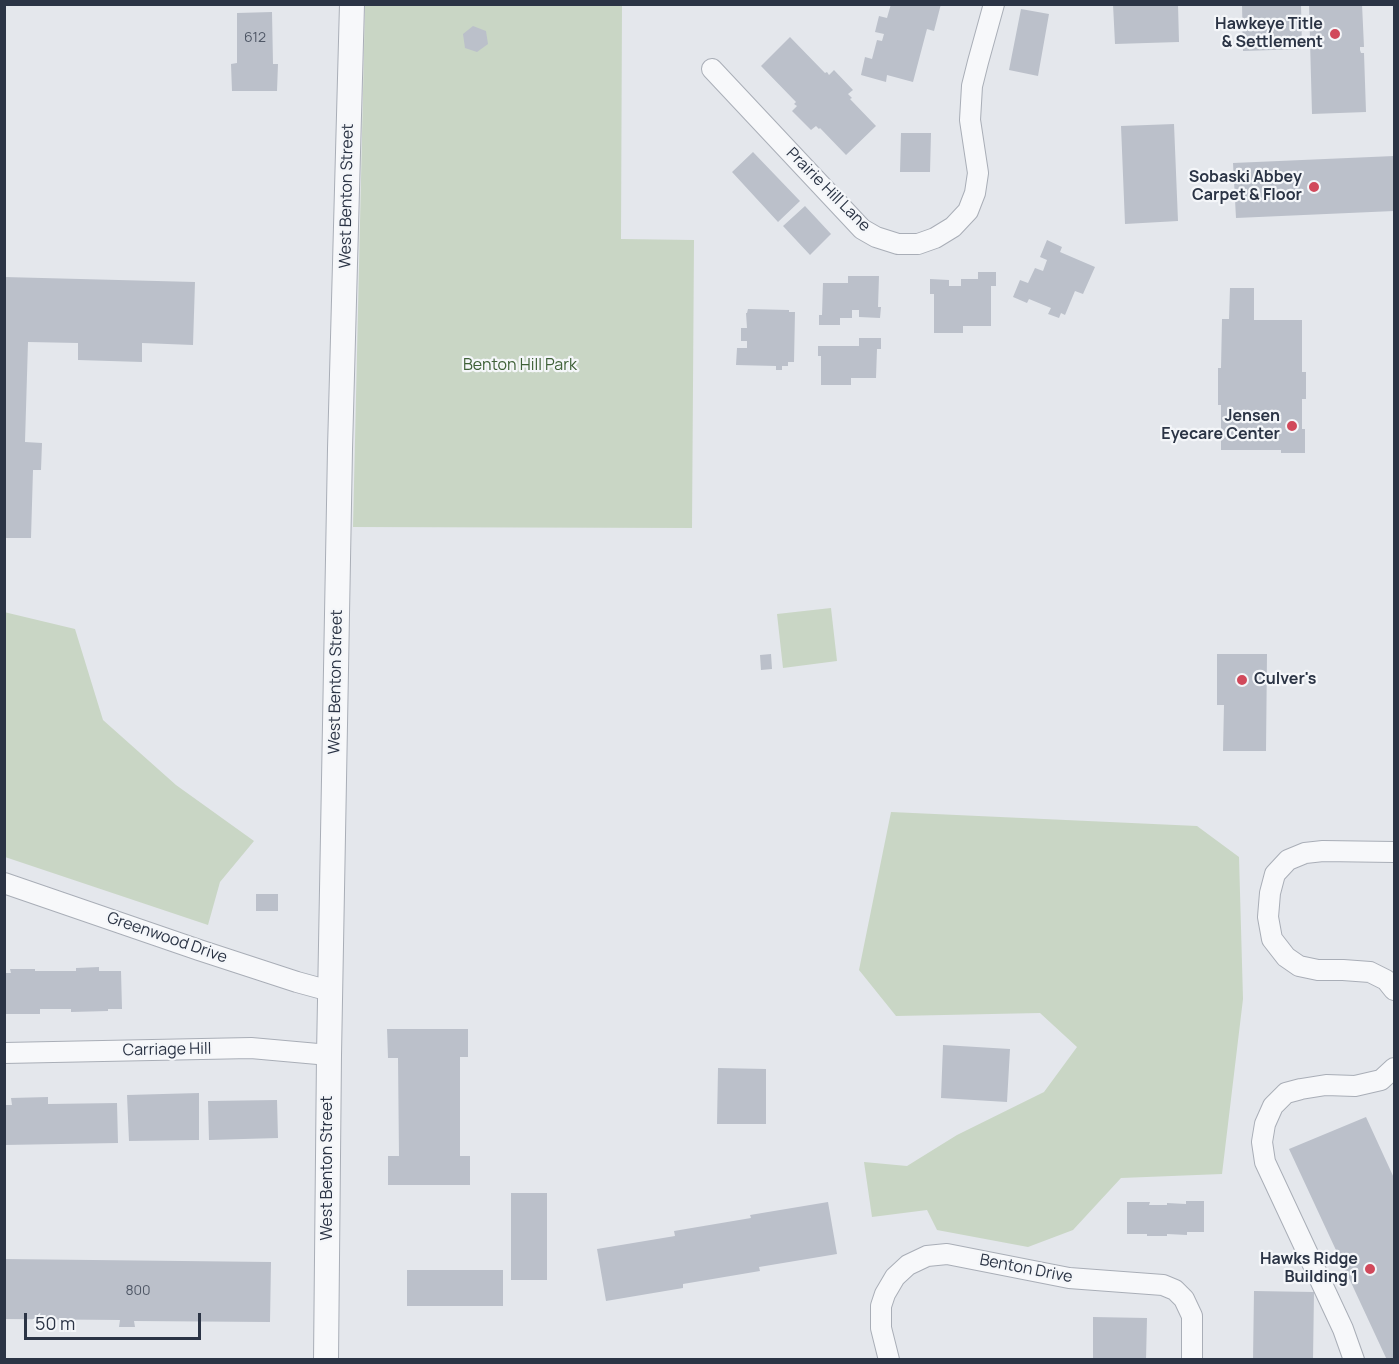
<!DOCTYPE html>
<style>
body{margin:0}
#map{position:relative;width:1399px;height:1364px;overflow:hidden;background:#e4e7ec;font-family:Manrope,sans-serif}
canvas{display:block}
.frame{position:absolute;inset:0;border:6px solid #2b3445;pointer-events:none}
.scale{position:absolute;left:24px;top:1313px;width:177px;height:27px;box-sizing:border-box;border:3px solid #2b3445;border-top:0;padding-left:8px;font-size:18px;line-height:21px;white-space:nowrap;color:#2b3445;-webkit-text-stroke:4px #f4f6f9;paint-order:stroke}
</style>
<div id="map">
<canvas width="1399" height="1364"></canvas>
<div class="frame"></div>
<div class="scale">50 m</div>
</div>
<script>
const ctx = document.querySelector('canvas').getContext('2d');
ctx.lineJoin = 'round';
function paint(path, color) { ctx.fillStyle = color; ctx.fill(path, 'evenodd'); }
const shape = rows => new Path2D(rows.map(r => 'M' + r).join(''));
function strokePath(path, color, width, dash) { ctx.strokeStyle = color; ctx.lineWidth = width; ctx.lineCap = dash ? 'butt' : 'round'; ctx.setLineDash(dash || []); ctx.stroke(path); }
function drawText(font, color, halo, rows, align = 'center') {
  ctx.font = font + ' Manrope,sans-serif'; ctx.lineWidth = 4.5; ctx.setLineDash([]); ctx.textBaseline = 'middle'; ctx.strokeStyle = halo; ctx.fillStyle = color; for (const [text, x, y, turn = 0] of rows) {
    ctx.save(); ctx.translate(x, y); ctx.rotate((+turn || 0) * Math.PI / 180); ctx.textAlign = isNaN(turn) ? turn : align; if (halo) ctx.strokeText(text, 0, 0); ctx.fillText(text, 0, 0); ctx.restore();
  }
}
const green = shape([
 [365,5,622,5,621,239,694,240,692,528,353,527],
 [831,608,837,661,783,668,777,614],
 [4,612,75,629,103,720,176,785,254,841,220,882,208,925,5,857],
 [891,812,1197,826,1239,857,1243,999,1222,1174,1121,1178,1073,1230,1028,1247,937,1230,927,1210,872,1217,864,1162,907,1166,957,1135,1044,1092,1077,1047,1040,1013,896,1016,859,970]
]);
const building = shape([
 [891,4,941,4,934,31,927,29,913,82,887,75,886,82,861,75,865,57,872,59,877,40,882,41,884,34,875,32,879,16,887,18],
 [1113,4,1178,4,1179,42,1115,44],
 [1242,4,1301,4,1302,49,1243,51],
 [1309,4,1362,4,1364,47,1360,47,1360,50,1361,53,1364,53,1366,112,1312,114],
 [1021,9,1049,14,1038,76,1009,70],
 [272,12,273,64,278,64,277,91,232,91,231,64,237,63,237,13],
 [473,26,486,31,488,44,477,52,465,48,463,34],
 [790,37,825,73,827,72,829,75,834,70,853,90,848,94,852,98,850,99,876,126,846,155,820,128,819,129,816,126,811,130,792,111,797,106,794,104,796,102,761,66],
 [1174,124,1178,221,1125,224,1121,126],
 [901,133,931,133,930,172,900,172],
 [753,152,800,201,778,222,732,172],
 [1394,156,1394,211,1236,218,1233,163],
 [805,206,831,234,810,255,783,226],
 [1047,240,1062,247,1060,252,1095,267,1083,294,1075,291,1065,315,1061,313,1059,318,1048,314,1051,308,1029,299,1027,303,1013,297,1020,280,1028,283,1035,268,1043,271,1047,260,1040,257],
 [978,272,996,272,996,286,991,286,991,326,963,326,963,333,934,333,934,294,930,294,930,279,949,280,949,286,961,286,961,279,978,279],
 [848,276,879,276,878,307,881,307,880,318,859,317,859,310,852,310,852,318,840,318,840,325,819,325,819,315,822,315,823,283,848,283],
 [4,277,195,282,193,345,142,343,142,362,78,360,78,343,28,342,25,442,42,443,41,470,33,470,31,538,4,538],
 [1230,288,1254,288,1254,320,1302,320,1302,372,1306,372,1306,399,1302,399,1302,429,1305,429,1305,453,1281,453,1281,450,1221,450,1221,405,1218,405,1218,368,1221,368,1222,319,1229,319],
 [748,309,789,310,789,312,795,312,794,362,788,362,788,366,782,366,782,370,776,370,776,366,736,365,737,348,747,348,747,341,741,341,741,328,747,328,746,313,747,313],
 [859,338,881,338,881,349,877,349,876,378,851,378,851,385,821,385,821,356,818,356,818,346,859,346],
 [771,654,772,669,761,670,760,655],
 [1217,654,1267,654,1266,751,1223,751,1224,705,1217,705],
 [256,894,278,894,278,911,256,911],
 [99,967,99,971,121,971,122,1009,108,1009,108,1011,71,1012,71,1009,40,1009,40,1014,4,1014,4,973,11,973,10,969,35,969,35,971,76,971,76,968],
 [387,1029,468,1029,468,1057,460,1057,460,1156,470,1156,470,1185,388,1185,388,1156,399,1156,398,1058,388,1058],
 [943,1045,1010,1049,1007,1102,941,1098],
 [718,1068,766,1069,766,1124,717,1124],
 [199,1093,199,1140,129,1141,127,1095],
 [48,1097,48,1104,117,1103,118,1143,4,1145,4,1105,12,1105,11,1098],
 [277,1100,278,1138,209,1140,208,1101],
 [1366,1117,1394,1178,1394,1360,1387,1360,1289,1149],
 [511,1193,547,1193,547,1280,511,1280],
 [1186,1201,1204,1201,1204,1232,1187,1232,1187,1235,1167,1234,1167,1236,1147,1236,1147,1234,1127,1234,1127,1202,1150,1202,1149,1205,1167,1205,1167,1203,1186,1204],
 [828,1202,837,1254,759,1267,760,1271,683,1284,683,1288,606,1301,597,1249,675,1236,674,1231,751,1218,750,1215],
 [4,1259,271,1262,270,1322,134,1321,135,1327,119,1327,120,1320,4,1319],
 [407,1270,503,1270,503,1306,407,1306],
 [1254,1291,1314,1292,1313,1360,1253,1360],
 [1093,1317,1147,1318,1146,1360,1093,1360]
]);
const minor = shape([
 [712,69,862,229,876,237,898,244,918,244,935,238,953,227,968,211,975,193,978,173,970,120,972,86,978,62,994,4],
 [1394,852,1323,851,1305,853,1288,860,1275,874,1270,893,1268,917,1272,939,1286,957,1299,966,1318,970,1343,970,1370,972,1386,980,1394,990],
 [4,883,199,950,297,982,330,991],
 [4,1053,251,1048,329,1055],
 [889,1360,881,1328,881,1306,885,1294,895,1277,908,1265,927,1256,947,1254,1069,1278,1163,1285,1175,1290,1184,1299,1192,1316,1192,1360],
 [1354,1360,1343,1329,1265,1162,1262,1142,1265,1124,1273,1106,1286,1093,1301,1089,1326,1085,1355,1086,1381,1080,1394,1068]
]);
const tertiary = shape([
 [326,1360,329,1055,340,449,352,4]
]);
const markers = [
 [1335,34,6,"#d1495b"],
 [1314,187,6,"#d1495b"],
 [1292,426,6,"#d1495b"],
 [1242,680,6,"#d1495b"],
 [1370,1269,6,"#d1495b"]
];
const numberNames = [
 ["612",255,38],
 ["800",138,1291]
];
const poiNames = [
 ["Hawkeye Title",1323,25],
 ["& Settlement",1323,43],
 ["Sobaski Abbey",1302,178],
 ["Carpet & Floor",1302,196],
 ["Jensen",1280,417],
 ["Eyecare Center",1280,435],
 ["Culver's",1254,680,"left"],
 ["Hawks Ridge",1358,1260],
 ["Building 1",1358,1278]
];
const streetNames = [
 ["Prairie Hill Lane",828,190,45],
 ["West Benton Street",347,196,-89],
 ["West Benton Street",336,682,-89],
 ["Greenwood Drive",167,938,19],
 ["Carriage Hill",167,1050,-1],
 ["West Benton Street",328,1168,-90],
 ["Benton Drive",1026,1269,11]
];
const parkNames = [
 ["Benton Hill Park",520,366]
];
paint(green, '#c9d6c5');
paint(building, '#bbc0ca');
strokePath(minor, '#a9aeb7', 22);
strokePath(tertiary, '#a9aeb7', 26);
strokePath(minor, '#f7f8fa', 20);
strokePath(tertiary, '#f7f8fa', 24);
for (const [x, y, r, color] of markers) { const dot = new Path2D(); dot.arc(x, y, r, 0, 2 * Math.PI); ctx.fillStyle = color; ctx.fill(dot); strokePath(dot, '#f4f6f9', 2); }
drawText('14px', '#4f5766', null, numberNames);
drawText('bold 16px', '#2b3445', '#f4f6f9', poiNames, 'right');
drawText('16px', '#2b3445', '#f4f6f9', streetNames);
drawText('16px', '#3f6138', '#f4f6f9', parkNames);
</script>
